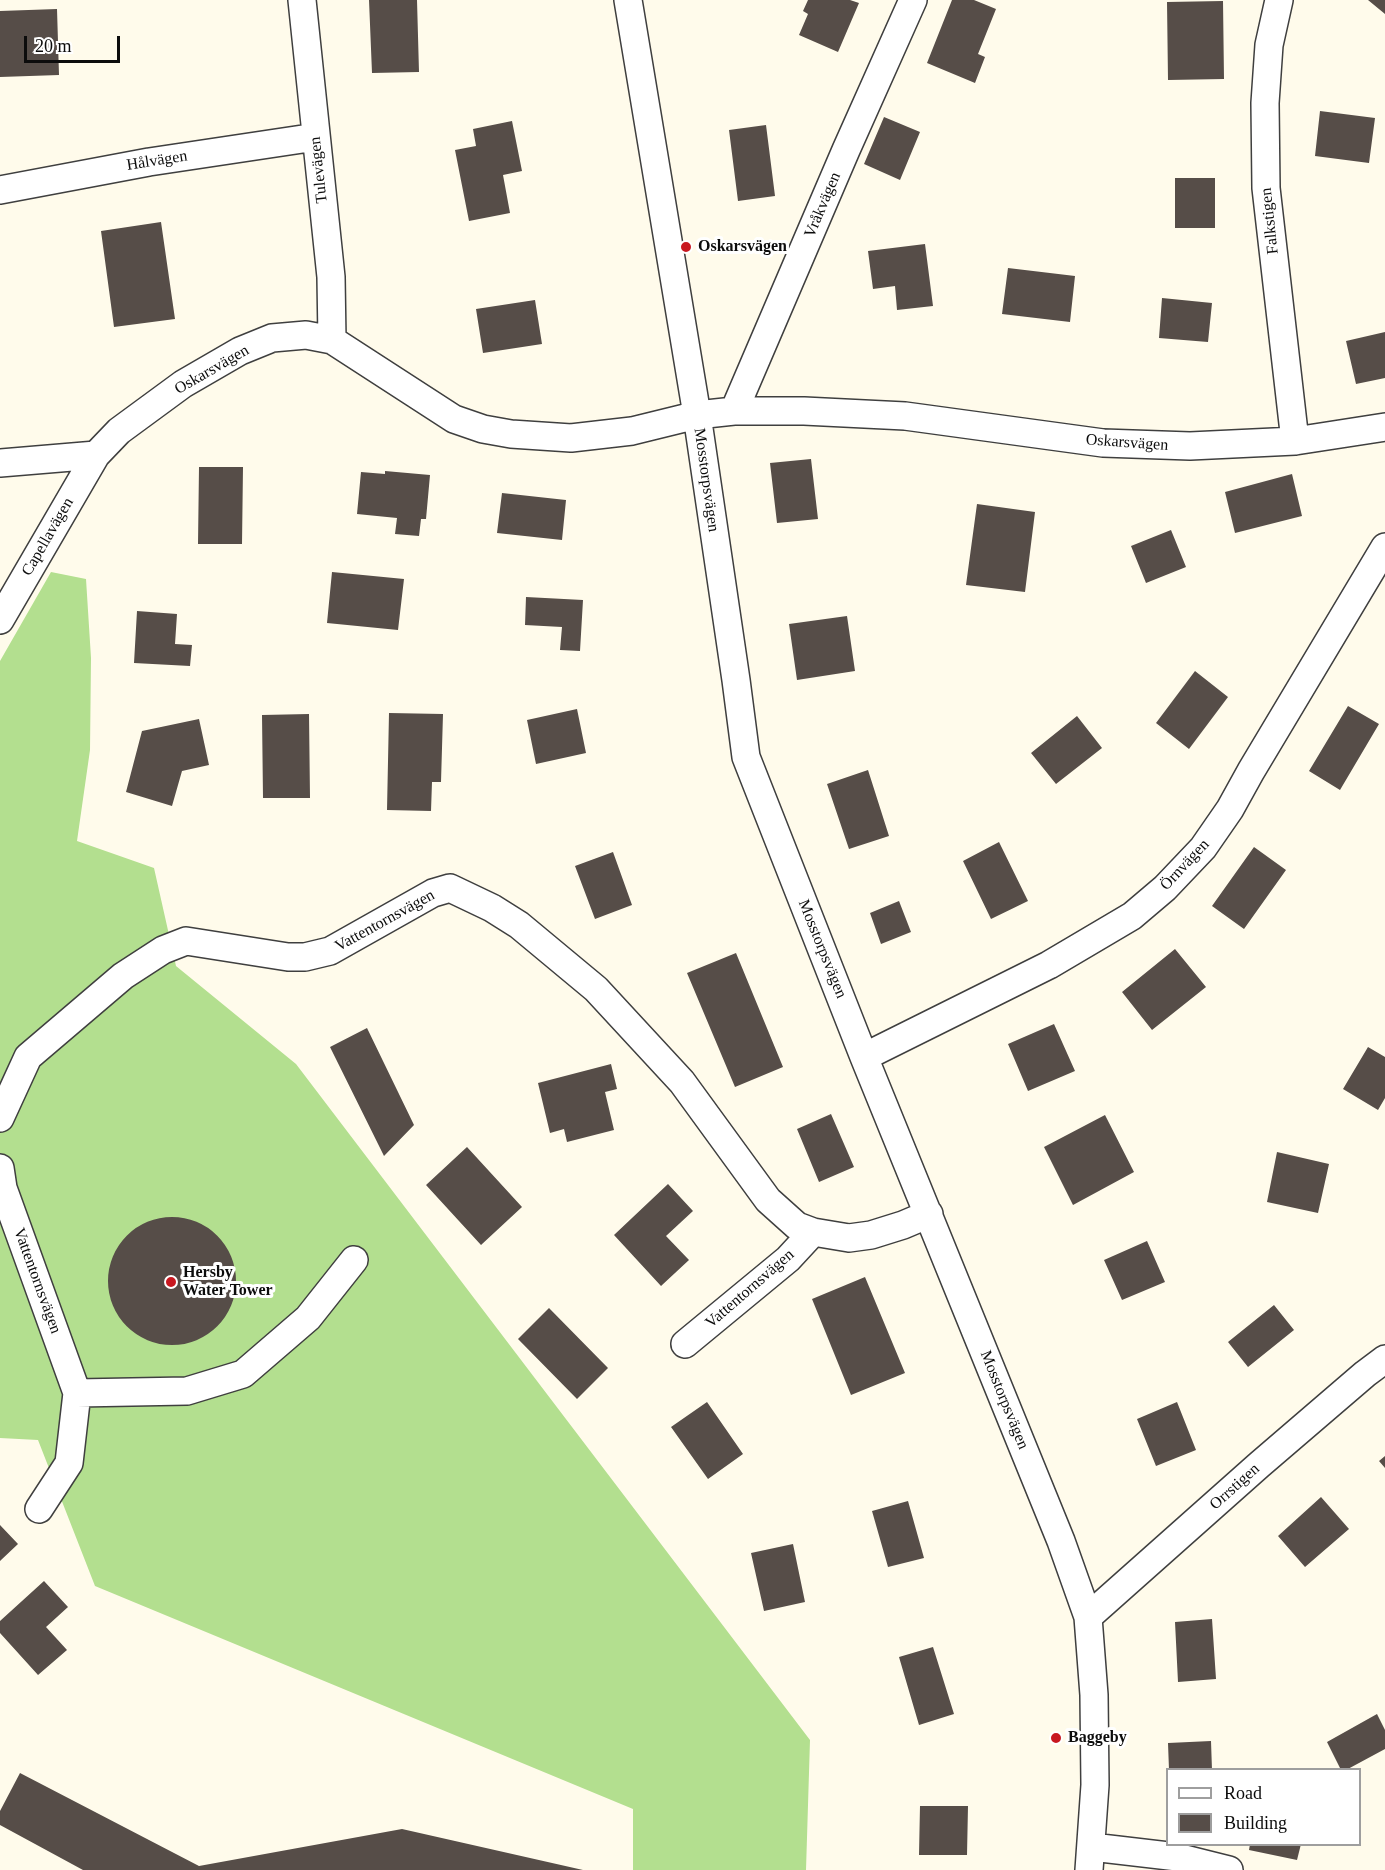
<!DOCTYPE html>
<meta charset="utf-8">
<style>
body{margin:0}
#map{position:relative;width:1385px;height:1870px;overflow:hidden;background:#fffbeb;font-family:"Times New Roman",serif}
canvas{display:block}
.legend{position:absolute;left:1166px;top:1768px;width:195px;height:78px;box-sizing:border-box;background:#fff;border:2px solid #9e9e9e;margin:0;padding:8px 10px;list-style:none;font-size:18px;color:#0c0c0c}
.legend li{display:flex;align-items:center;gap:12px;height:30px}
.legend b{width:30px;border:2px solid #9e9e9e}
.scale{position:absolute;left:24px;top:36px;width:96px;height:27px;box-sizing:border-box;border:3px solid #0c0c0c;border-top:0;padding-left:8px;font-size:18px;line-height:21px;white-space:nowrap;color:#0c0c0c;-webkit-text-stroke:4px #fff;paint-order:stroke}
</style>
<div id="map">
<canvas width="1385" height="1870"></canvas>
<ul class="legend">
<li><b style="height:8px;background:#fff"></b>Road</li>
<li><b style="height:16px;background:#564d48"></b>Building</li>
</ul>
<div class="scale">20 m</div>
</div>
<script>
const ctx = document.querySelector('canvas').getContext('2d');
ctx.lineJoin = 'round';
function paint(path, color) { ctx.fillStyle = color; ctx.fill(path, 'evenodd'); }
const shape = rows => new Path2D(rows.map(r => 'M' + r).join(''));
function strokePath(path, color, width, dash) { ctx.strokeStyle = color; ctx.lineWidth = width; ctx.lineCap = dash ? 'butt' : 'round'; ctx.setLineDash(dash || []); ctx.stroke(path); }
function drawText(font, color, halo, rows, align = 'center') {
  ctx.font = font + ' "Times New Roman",serif'; ctx.lineWidth = 6; ctx.setLineDash([]); ctx.textBaseline = 'middle'; ctx.strokeStyle = halo; ctx.fillStyle = color; for (const [text, x, y, turn = 0] of rows) {
    ctx.save(); ctx.translate(x, y); ctx.rotate((+turn || 0) * Math.PI / 180); ctx.textAlign = isNaN(turn) ? turn : align; if (halo) ctx.strokeText(text, 0, 0); ctx.fillText(text, 0, 0); ctx.restore();
  }
}
const forest = shape([
 [51,572,86,579,91,658,90,750,77,841,154,868,176,966,296,1064,810,1740,806,1870,633,1870,633,1809,95,1586,38,1440,0,1438,0,661]
]);
const building = shape([
 [369,0,417,0,419,72,372,73],
 [808,0,850,0,859,3,838,52,799,35,808,14,803,11],
 [952,0,974,0,996,9,978,54,985,57,975,83,927,63],
 [1368,0,1385,0,1385,14],
 [1223,1,1224,79,1168,80,1167,2],
 [57,9,59,75,0,77,0,11],
 [1320,111,1375,118,1369,163,1315,156],
 [884,117,920,132,900,180,864,164],
 [512,121,522,171,503,175,510,213,469,221,455,150,476,146,473,129],
 [766,125,775,196,738,201,729,130],
 [1175,178,1215,178,1215,228,1175,228],
 [161,222,175,319,114,327,101,231],
 [925,244,933,306,897,310,895,286,873,289,868,251],
 [1008,268,1075,276,1070,322,1002,314],
 [1162,298,1212,303,1208,342,1159,338],
 [535,300,542,344,483,353,476,309],
 [1385,332,1385,378,1356,384,1346,341],
 [811,459,818,519,777,523,770,463],
 [199,467,243,467,242,544,198,544],
 [385,471,430,475,426,519,421,519,419,536,395,534,397,518,357,514,361,472,385,474],
 [1292,474,1302,516,1235,533,1225,492],
 [502,493,566,500,562,540,497,533],
 [977,504,1035,512,1025,592,966,585],
 [1171,530,1186,567,1146,583,1131,546],
 [332,572,404,579,398,630,327,623],
 [526,597,583,600,580,651,560,650,562,627,525,625],
 [137,611,177,614,175,644,192,645,190,666,134,663],
 [847,616,855,671,797,680,789,624],
 [1195,671,1228,697,1189,749,1156,723],
 [1348,706,1379,724,1340,790,1309,771],
 [577,709,586,753,536,764,527,720],
 [389,713,443,714,441,782,432,782,431,811,387,810],
 [309,714,310,798,263,798,262,715],
 [1077,716,1102,748,1056,784,1031,753],
 [199,719,209,765,182,771,172,806,126,792,142,731],
 [868,770,889,836,849,849,827,784],
 [999,842,1028,901,991,919,963,861],
 [1254,847,1286,870,1244,929,1212,906],
 [613,852,632,905,595,919,575,866],
 [899,901,911,932,881,944,870,913],
 [1175,949,1206,987,1152,1030,1122,992],
 [736,953,783,1067,735,1087,687,973],
 [1054,1024,1075,1071,1028,1091,1008,1044],
 [367,1028,414,1125,384,1156,330,1047],
 [1368,1047,1385,1057,1385,1098,1378,1110,1343,1089],
 [611,1064,617,1089,605,1092,614,1130,567,1142,564,1129,550,1133,538,1083],
 [831,1114,854,1167,819,1182,797,1129],
 [1105,1115,1134,1172,1073,1205,1044,1147],
 [467,1147,522,1207,481,1245,426,1185],
 [1277,1152,1329,1164,1318,1213,1267,1202],
 [668,1184,693,1211,666,1236,689,1260,661,1286,614,1235],
 '108 1281a64 64 0 1 1 128 0a64 64 0 1 1-128 0Z',
 [1147,1241,1165,1282,1122,1300,1104,1260],
 [865,1277,905,1373,851,1395,812,1299],
 [1274,1305,1294,1330,1248,1367,1228,1342],
 [549,1308,608,1368,577,1399,518,1339],
 [707,1402,743,1454,708,1479,671,1427],
 [1177,1402,1196,1450,1156,1466,1137,1419],
 [1385,1456,1385,1468,1379,1461],
 [1321,1497,1349,1529,1305,1567,1278,1536],
 [908,1501,924,1558,888,1567,872,1511],
 [0,1525,18,1544,0,1561],
 [793,1544,805,1602,764,1611,751,1553],
 [44,1581,68,1607,46,1627,67,1650,38,1675,0,1633,0,1621],
 [1212,1619,1216,1679,1178,1682,1175,1622],
 [933,1647,954,1714,919,1725,899,1657],
 [1377,1714,1385,1730,1385,1749,1346,1770,1341,1770,1327,1742],
 [1211,1741,1212,1770,1169,1770,1168,1743],
 [20,1773,199,1866,402,1829,583,1870,83,1870,0,1825,0,1811],
 [920,1806,968,1806,967,1855,919,1855],
 [1250,1844,1301,1844,1297,1860,1249,1850]
]);
const street = shape([
 [302,0,331,277,332,340],
 [628,0,697,415,736,680,746,757,864,1057,1061,1541,1088,1617,1094,1695,1095,1785,1089,1870],
 [1279,0,1269,45,1265,103,1266,188,1295,441],
 [0,190,149,162,316,137],
 [734,411,846,150,913,0],
 [0,463,96,455,119,431,183,384,240,351,272,338,306,335,332,340,454,419,483,429,511,434,571,438,632,431,697,415,734,411,804,411,905,416,1103,443,1190,446,1295,441,1385,427],
 [0,620,96,455],
 [864,1057,1049,965,1132,916,1165,888,1203,848,1230,809,1251,771,1385,547],
 [0,1118,28,1057,123,976,163,950,186,941,288,957,305,957,330,951,433,893,450,888,492,908,519,925,596,989,682,1082,768,1200,797,1226,813,1232,849,1238,871,1235,903,1225,929,1214],
 [0,1168,3,1188,77,1393,69,1463,39,1509],
 [685,1344,788,1259,813,1232],
 [77,1393,187,1391,243,1374,308,1318,354,1260],
 [1088,1617,1259,1465,1365,1374,1385,1359],
 [1092,1847,1177,1857,1229,1870]
]);
const markers = [
 [686,247,6,"#c81820"],
 [171,1282,6,"#c81820"],
 [1056,1738,6,"#c81820"]
];
const streetNames = [
 ["Hålvägen",157,161,-9],
 ["Tulevägen",319,170,-96],
 ["Vråkvägen",823,205,-67],
 ["Falkstigen",1270,221,-96],
 ["Oskarsvägen",212,370,-30],
 ["Oskarsvägen",1127,443,4],
 ["Mosstorpsvägen",706,480,82],
 ["Capellavägen",48,537,-60],
 ["Örnvägen",1185,865,-47],
 ["Vattentornsvägen",385,921,-29],
 ["Mosstorpsvägen",822,949,68],
 ["Vattentornsvägen",37,1281,70],
 ["Vattentornsvägen",750,1289,-41],
 ["Mosstorpsvägen",1004,1400,68],
 ["Orrstigen",1235,1487,-42]
];
const poiNames = [
 ["Oskarsvägen",698,247],
 ["Hersby",183,1273],
 ["Water Tower",183,1291],
 ["Baggeby",1068,1738]
];
paint(forest, '#b3df8f');
paint(building, '#564d48');
strokePath(street, '#3f3f3f', 30);
strokePath(street, '#fff', 27);
for (const [x, y, r, color] of markers) { const dot = new Path2D(); dot.arc(x, y, r, 0, 2 * Math.PI); ctx.fillStyle = color; ctx.fill(dot); strokePath(dot, '#fff', 2); }
drawText('16px', '#0c0c0c', '#fff', streetNames);
drawText('bold 16px', '#0c0c0c', '#fff', poiNames, 'left');
</script>
